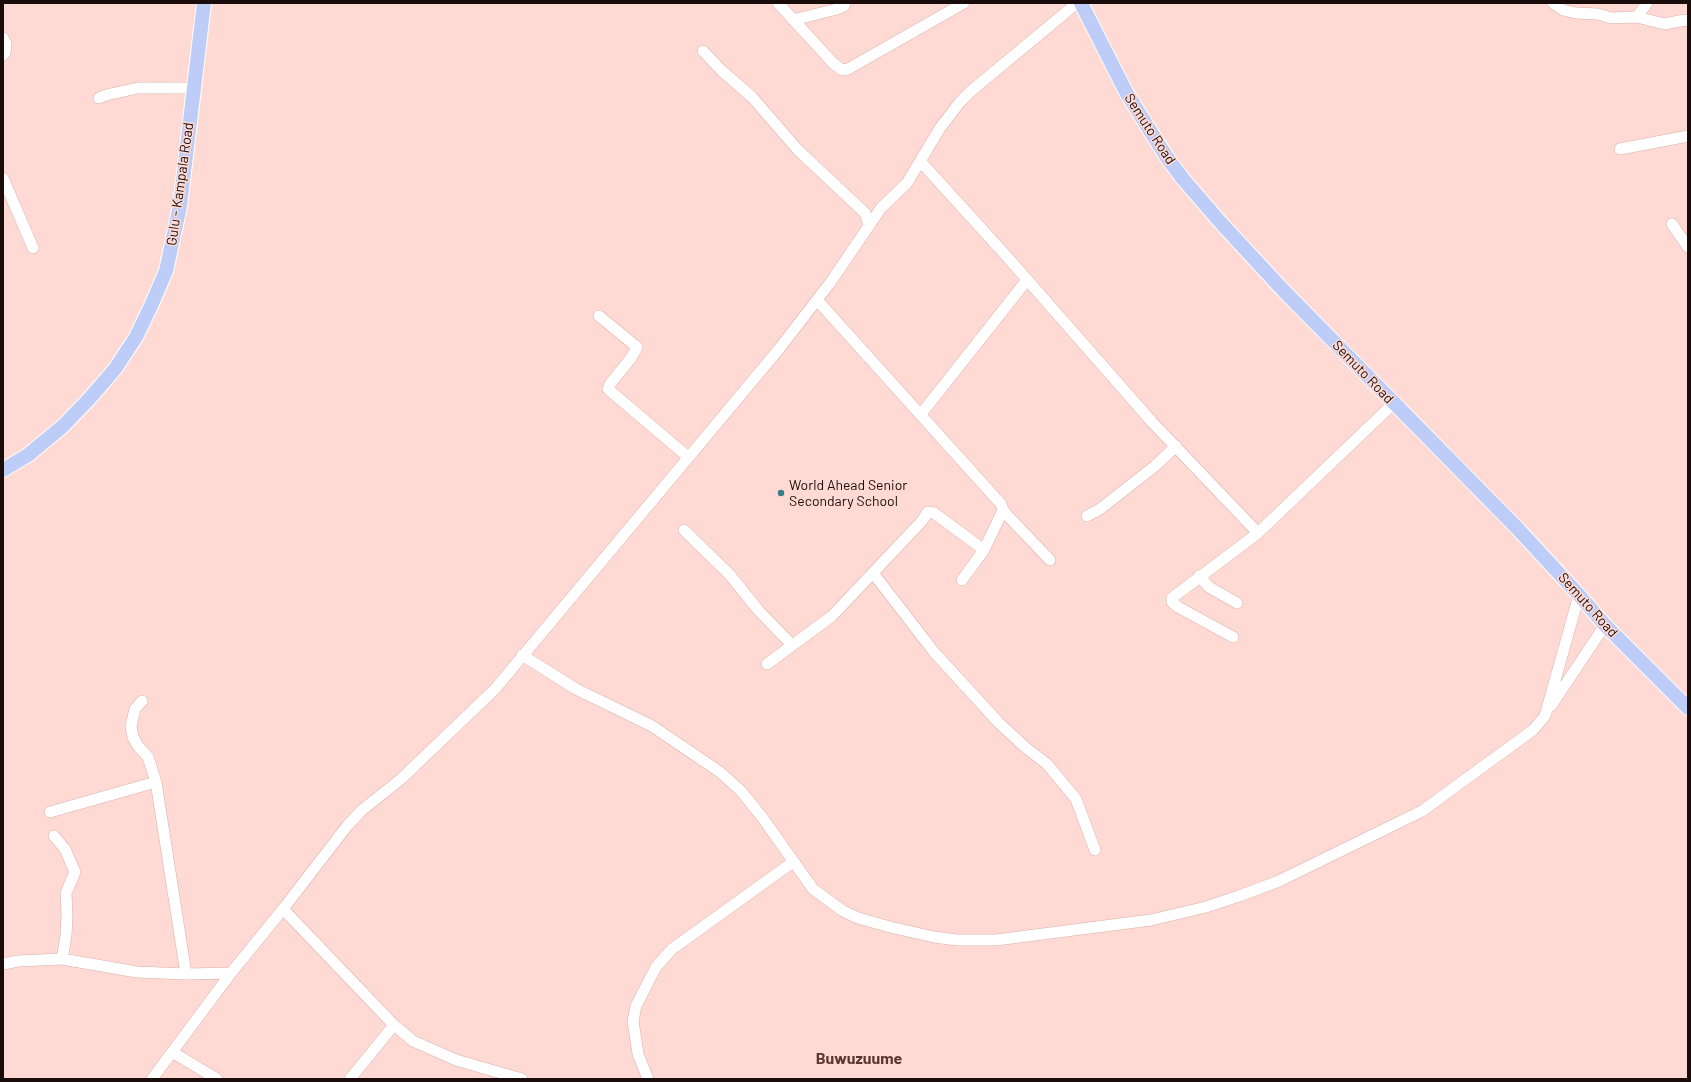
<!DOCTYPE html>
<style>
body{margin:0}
#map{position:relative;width:1691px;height:1082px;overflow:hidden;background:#ffdad4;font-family:Barlow,sans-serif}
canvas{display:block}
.frame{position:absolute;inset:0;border:4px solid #1a0c0a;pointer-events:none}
</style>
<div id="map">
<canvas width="1691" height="1082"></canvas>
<div class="frame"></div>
</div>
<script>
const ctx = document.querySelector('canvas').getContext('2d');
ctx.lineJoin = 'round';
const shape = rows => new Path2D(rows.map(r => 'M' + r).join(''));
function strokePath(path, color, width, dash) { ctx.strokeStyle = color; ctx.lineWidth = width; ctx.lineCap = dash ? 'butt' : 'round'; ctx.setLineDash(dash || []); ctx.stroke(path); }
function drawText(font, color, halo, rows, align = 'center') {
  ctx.font = font + ' Barlow,sans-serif'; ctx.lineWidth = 3; ctx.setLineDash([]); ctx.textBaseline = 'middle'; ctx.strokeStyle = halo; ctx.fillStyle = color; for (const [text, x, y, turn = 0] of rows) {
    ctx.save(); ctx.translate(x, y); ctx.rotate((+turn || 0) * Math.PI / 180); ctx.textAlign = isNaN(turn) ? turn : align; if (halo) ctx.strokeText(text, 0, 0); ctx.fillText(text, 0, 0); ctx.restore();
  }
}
const minor = shape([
 [778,3,834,64,842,70,848,69,964,3],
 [1553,3,1563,10,1576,13,1598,14,1611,18,1637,17,1664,24,1685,20,1688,21],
 [1637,17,1647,3],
 [793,20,837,9,844,6,845,3],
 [3,38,6,44,5,53,3,55],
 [703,51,722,71,752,97,798,150,865,213,869,225],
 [99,98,106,95,138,88,193,88],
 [1620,149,1688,136],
 [921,162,1009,259,1152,422,1258,533],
 [3,178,33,248],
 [1672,224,1688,247],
 [817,300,1001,504,1003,510,1007,515,1050,560],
 [599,316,637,347,631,358,610,384,608,389,688,457],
 [921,414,1027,280],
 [1087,516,1100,509,1155,466,1176,446],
 [684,530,730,575,759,611,792,645],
 [873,573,934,652,999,723,1025,747,1047,764,1076,799,1095,850],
 [1199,576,1209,587,1237,603],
 [962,580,984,550,1003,510],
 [1233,637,1178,607,1172,602,1172,598,1258,533,1394,403],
 [522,655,576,689,652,726,720,772,741,791,762,817,813,889,843,911,858,918,890,927,934,937,957,940,996,940,1151,920,1206,907,1239,896,1279,881,1422,811,1533,730,1545,716,1579,595],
 [767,664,832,616,921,522,928,512,934,513,984,550],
 [142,701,135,709,131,726,133,737,138,746,148,757,156,782,186,974],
 [1551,706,1605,625],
 [50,812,156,782],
 [54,836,65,849,75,872,66,893,67,916,66,936,62,959],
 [283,909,394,1025,413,1041,456,1060,522,1079],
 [3,964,18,961,62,959,137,972,186,974,231,973],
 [172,1052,217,1079],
 [152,1079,231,973,283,909,347,826,362,810,401,779,495,689,779,349,830,283,881,208,907,183,940,128,960,102,971,91,1077,3],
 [350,1079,394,1025],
 [648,1079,638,1054,633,1021,636,1006,656,967,672,949,793,862]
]);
const major = shape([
 [1081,3,1126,92,1166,156,1183,179,1221,223,1283,290,1517,528,1579,595,1605,625,1688,708],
 [3,470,28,455,63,426,89,399,115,369,136,337,150,308,166,271,180,206,204,3]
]);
const markers = [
 [781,493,4,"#377e88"]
];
const streetNames = [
 ["Semuto Road",1150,129,57],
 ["Gulu - Kampala Road",180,184,-82],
 ["Semuto Road",1363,372,46],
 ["Semuto Road",1588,605,48]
];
const poiNames = [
 ["World Ahead Senior",789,485],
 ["Secondary School",789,501]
];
const quarterNames = [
 ["Buwuzuume",859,1059]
];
strokePath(minor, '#dbafa8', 12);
strokePath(major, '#fff', 16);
strokePath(minor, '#fff', 11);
strokePath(major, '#becdf8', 14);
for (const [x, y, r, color] of markers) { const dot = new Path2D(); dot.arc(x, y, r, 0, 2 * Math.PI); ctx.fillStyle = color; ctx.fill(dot); strokePath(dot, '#ffdad4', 1.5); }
drawText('14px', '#1a0c0a', '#ffdad4', streetNames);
drawText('14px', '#1a0c0a', '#ffdad4', poiNames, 'left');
drawText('bold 16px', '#5a3631', '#ffdad4', quarterNames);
</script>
